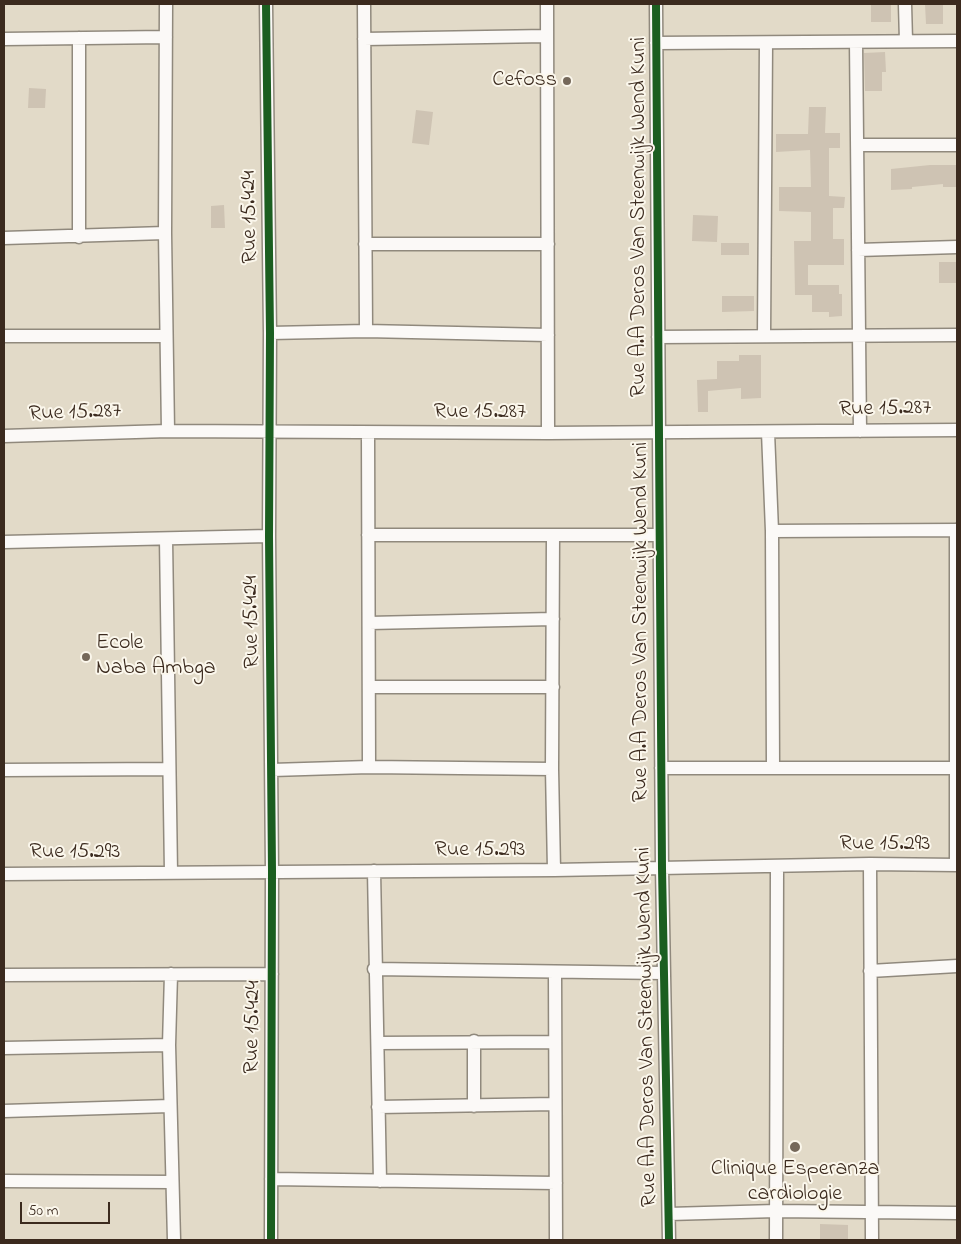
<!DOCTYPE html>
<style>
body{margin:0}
#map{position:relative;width:961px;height:1244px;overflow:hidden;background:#e2dac8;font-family:"Indie Flower",sans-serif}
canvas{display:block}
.frame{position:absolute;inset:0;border:5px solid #3b2a1e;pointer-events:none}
.scale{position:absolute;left:20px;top:1202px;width:90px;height:22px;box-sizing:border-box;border:2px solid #3b2a1e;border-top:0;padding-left:6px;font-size:15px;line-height:18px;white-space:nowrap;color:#3b2a1e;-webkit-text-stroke:4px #fbf7ec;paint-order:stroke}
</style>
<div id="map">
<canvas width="961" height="1244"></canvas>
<div class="frame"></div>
<div class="scale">50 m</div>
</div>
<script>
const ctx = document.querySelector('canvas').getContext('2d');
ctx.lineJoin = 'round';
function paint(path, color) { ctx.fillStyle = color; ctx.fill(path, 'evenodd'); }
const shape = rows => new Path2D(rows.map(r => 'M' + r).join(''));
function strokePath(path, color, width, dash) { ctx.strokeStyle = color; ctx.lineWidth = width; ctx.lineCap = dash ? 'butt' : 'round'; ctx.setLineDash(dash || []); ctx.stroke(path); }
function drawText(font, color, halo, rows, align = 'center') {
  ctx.font = font + ' "Indie Flower",sans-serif'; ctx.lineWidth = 4; ctx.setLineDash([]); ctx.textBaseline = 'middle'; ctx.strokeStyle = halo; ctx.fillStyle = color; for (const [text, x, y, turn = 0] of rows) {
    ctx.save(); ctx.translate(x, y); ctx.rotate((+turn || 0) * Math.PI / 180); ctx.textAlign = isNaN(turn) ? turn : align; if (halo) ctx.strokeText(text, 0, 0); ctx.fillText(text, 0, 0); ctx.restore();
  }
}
const building = shape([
 [871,4,891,4,891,22,871,22],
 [925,4,943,4,943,24,926,24],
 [885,52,886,72,882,72,882,91,865,91,864,53],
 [29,88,46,89,45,108,28,108],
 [809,107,826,107,825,133,840,133,840,148,829,148,829,196,845,197,844,208,833,208,833,239,844,239,844,265,808,265,808,285,839,285,839,294,842,294,842,316,829,317,829,312,812,312,812,295,795,295,794,241,811,241,811,212,779,211,779,187,811,187,810,150,776,152,776,134,808,134],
 [416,110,433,112,429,145,412,143],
 [930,165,957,165,957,187,943,187,943,184,912,187,912,189,891,190,891,169],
 [224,205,225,228,211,228,211,206],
 [693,215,718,216,717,242,692,241],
 [721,243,749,243,749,255,721,255],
 [939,262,957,262,957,283,939,283],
 [722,296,754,296,754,311,722,312],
 [739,355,761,355,761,398,741,399,741,388,708,391,708,412,698,412,697,380,717,379,717,361,739,361],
 [820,1224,848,1225,848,1240,820,1240]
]);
const minor = shape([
 [166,4,165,233,168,431],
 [266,4,270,333,269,536,272,871,271,1240],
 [364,4,366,331],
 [547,4,548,433],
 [656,4,662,868,669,1240],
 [905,4,906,41],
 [4,39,166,37],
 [364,39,547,36],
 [856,42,860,431],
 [656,43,957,41],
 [857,145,957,145],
 [79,237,79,38],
 [4,238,165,233],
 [365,244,548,244],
 [858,250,957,247],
 [270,333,366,331,548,335],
 [4,336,166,336],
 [764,336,766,43],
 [658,337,957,335],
 [768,432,772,531,773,768],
 [368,433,369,767],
 [4,436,168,431,548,433,957,430],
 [772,531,957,530],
 [368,535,659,535],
 [553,535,552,769,554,870],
 [166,539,171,873],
 [4,542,269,536],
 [369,623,553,619],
 [370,687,553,687],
 [661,768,956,768],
 [4,770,168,769],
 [272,770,369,767,552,769],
 [870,864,872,1240],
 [956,865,956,530],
 [374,871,380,1181],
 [4,874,554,870,870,864,957,865],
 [374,969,663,973],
 [870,971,957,966],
 [555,972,556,1240],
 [171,974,169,1045,174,1240],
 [4,975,272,974],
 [378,1043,554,1042],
 [4,1048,169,1045],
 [474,1106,474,1041],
 [378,1107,555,1104],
 [4,1111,170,1106],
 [271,1179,556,1183],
 [4,1181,172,1182],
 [669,1214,776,1211,957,1213],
 [776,1240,777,867]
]);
const cycleway = shape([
 [266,4,270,333,269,536,272,871,271,1240],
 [656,4,662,868,669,1240]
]);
const markers = [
 [567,81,5,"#75685a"],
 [86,657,5,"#75685a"],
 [795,1147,6,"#75685a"]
];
const poiNames = [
 ["Cefoss",557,81],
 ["Ecole",96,644,"left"],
 ["Naba Ambga",96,669,"left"],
 ["Clinique Esperanza",795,1170,"center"],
 ["cardiologie",795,1195,"center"]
];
const streetNames = [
 ["Rue 15.424",251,217,-91],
 ["Rue A.A Deros Van Steenwijk Wend Kuni",640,217,-90],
 ["Rue 15.287",885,410,-1],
 ["Rue 15.287",480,413],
 ["Rue 15.287",75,414,-2],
 ["Rue 15.424",253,622,-91],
 ["Rue A.A Deros Van Steenwijk Wend Kuni",642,622,-90],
 ["Rue 15.293",885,845],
 ["Rue 15.293",480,851],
 ["Rue 15.293",75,853],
 ["Rue 15.424",254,1027,-89],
 ["Rue A.A Deros Van Steenwijk Wend Kuni",648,1027,-91]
];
paint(building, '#cec3b3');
strokePath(minor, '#90897d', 15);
strokePath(minor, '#fbf9f7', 12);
strokePath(cycleway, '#1b5e20', 8);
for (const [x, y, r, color] of markers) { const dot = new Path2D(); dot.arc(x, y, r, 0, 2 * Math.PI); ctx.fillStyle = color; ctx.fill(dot); strokePath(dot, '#fbf7ec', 2); }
drawText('22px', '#3b2a1e', '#fbf7ec', poiNames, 'right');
drawText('22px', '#3b2a1e', '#fbf7ec', streetNames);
</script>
